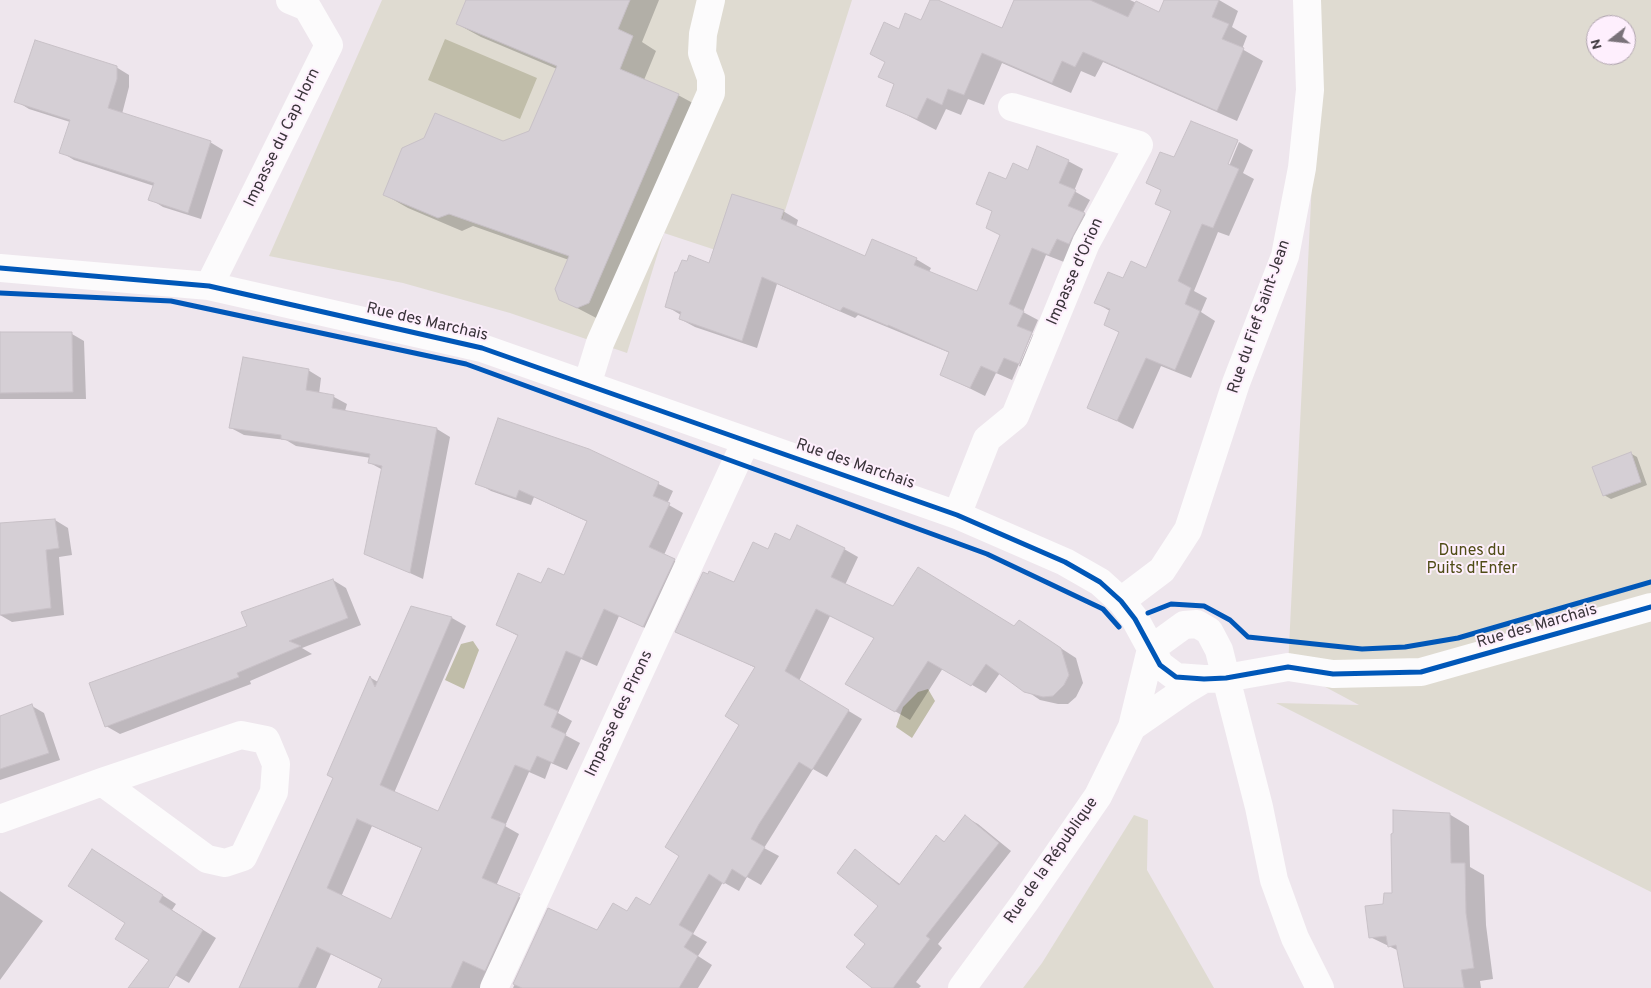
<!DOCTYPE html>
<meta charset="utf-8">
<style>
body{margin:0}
#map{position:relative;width:1651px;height:988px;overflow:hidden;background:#eee6ed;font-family:Overpass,sans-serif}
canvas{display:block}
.north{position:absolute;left:1586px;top:15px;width:50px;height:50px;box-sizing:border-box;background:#feeffd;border:1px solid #b0a4af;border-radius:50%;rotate:254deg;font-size:14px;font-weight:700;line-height:20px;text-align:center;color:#3a343a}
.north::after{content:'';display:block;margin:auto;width:18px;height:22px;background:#797279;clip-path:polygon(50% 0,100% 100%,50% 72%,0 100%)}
</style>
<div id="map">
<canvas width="1651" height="988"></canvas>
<div class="north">N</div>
</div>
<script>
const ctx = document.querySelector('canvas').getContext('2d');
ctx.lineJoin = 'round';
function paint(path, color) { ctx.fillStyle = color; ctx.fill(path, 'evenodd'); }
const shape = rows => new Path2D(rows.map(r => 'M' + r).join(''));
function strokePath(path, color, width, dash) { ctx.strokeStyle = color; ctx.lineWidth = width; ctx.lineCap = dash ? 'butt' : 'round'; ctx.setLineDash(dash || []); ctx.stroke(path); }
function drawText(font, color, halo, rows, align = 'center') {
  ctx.font = font + ' Overpass,sans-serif'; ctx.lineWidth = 4; ctx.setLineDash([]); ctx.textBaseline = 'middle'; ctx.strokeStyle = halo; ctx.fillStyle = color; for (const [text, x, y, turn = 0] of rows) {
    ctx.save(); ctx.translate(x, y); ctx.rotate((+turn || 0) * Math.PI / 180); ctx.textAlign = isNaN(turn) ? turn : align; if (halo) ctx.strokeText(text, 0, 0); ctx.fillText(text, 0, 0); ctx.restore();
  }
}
const green = shape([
 [382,0,852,0,767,267,664,233,627,353,510,313,403,283,269,256],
 [1321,0,1651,0,1651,892,1276,703,1359,705,1288,667],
 [1596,25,1626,25,1626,55,1596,55],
 [1134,815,1148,820,1147,870,1214,988,1023,988,1042,963]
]);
const water = shape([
 [445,39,537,78,520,119,428,80],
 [473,641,479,650,464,689,445,680,461,644],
 [928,689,935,701,912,738,896,727,903,707,918,692]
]);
const shadow = shape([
 [467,0,659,0,642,42,656,51,644,80,678,95,702,108,602,321,560,299,569,260,473,226,462,231,408,208,385,195,530,132,557,69,481,37,457,24],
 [931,0,1002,30,1015,0,1130,0,1160,14,1165,0,1219,0,1238,11,1232,27,1247,36,1242,49,1263,61,1237,121,1103,62,1095,77,1081,71,1071,93,1002,63,984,105,968,99,961,115,946,109,936,130,887,105,895,85,880,76,900,30,922,22],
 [116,67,129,75,129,87,122,114,210,142,223,150,201,219,163,207,150,199,154,186,74,160,61,152,70,122,29,109,16,101],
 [1192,123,1238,141,1224,170,1227,171,1239,142,1253,150,1243,173,1254,179,1229,236,1218,232,1194,291,1207,298,1201,312,1215,321,1191,378,1161,366,1133,429,1089,407,1120,333,1105,324,1110,311,1096,303,1124,279,1147,269,1172,212,1156,203,1162,191,1147,182,1175,159],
 [1068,161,1083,169,1074,191,1090,200,1083,213,1099,222,1064,262,1046,255,1023,312,1038,320,1012,380,996,373,985,396,941,374,950,353,858,315,855,318,777,284,757,348,695,327,680,319,681,315,666,306,710,264,783,211,798,220,796,227,865,258,916,259,931,268,929,272,978,292,1001,235,993,212,977,203,1006,181,1028,171],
 [0,334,72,334,84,341,86,399,0,399],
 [1033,334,1046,342,1034,372,1019,366],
 [308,370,321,378,319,394,334,397,347,404,345,411,437,429,450,437,423,579,366,553,383,470,370,463,371,458,296,446,286,440,244,435,231,428],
 [588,450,673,491,667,504,683,513,664,555,688,568,658,634,619,616,597,666,581,659,558,713,572,721,565,735,580,743,567,770,551,763,545,779,529,772,505,826,519,834,496,886,534,904,495,988,379,988,383,980,331,954,316,988,249,988,335,778,328,774,371,678,378,682,412,607,452,618,466,626,394,793,438,813,518,636,497,625,542,585,565,576,588,522,534,497,531,505,491,491,477,483],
 [372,826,423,849,391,921,341,897],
 [1630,453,1637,457,1647,485,1611,499,1604,495],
 [55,520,68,528,72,555,59,557,64,615,12,622,0,615,0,524],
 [790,542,844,549,858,557,845,585,894,608,1015,627,1019,621,1076,658,1083,683,1076,697,1068,704,1058,704,1040,700,1000,673,986,693,943,668,910,720,847,683,875,638,830,616,799,681,862,719,827,777,813,769,774,832,764,848,779,856,761,885,747,877,739,891,723,882,693,934,707,942,698,956,712,965,698,988,513,988,549,909,597,931,627,913,651,907,681,856,741,725,756,668,677,631,734,584,768,551],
 [333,580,346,588,361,625,302,648,312,654,250,681,251,684,120,734,106,726,248,627],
 [32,706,44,713,60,760,0,780,0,717],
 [1449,814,1469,826,1470,867,1484,875,1486,925,1493,979,1480,981,1481,988,1405,988,1399,951,1370,937,1385,905],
 [965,817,978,824,1011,851,938,944,942,948,916,982,921,986,919,988,875,988,866,943,879,906,855,850,901,885,936,837,946,842],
 [106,859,176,904,172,910,216,938,189,983,175,975,126,923],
 [0,891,43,921,0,980]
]);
const building = shape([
 [466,0,630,0,618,29,633,36,620,69,679,94,589,303,577,308,559,300,555,289,569,256,449,214,438,218,383,195,402,148,424,138,435,113,503,141,529,131,557,66,456,24,466,0],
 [930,0,938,0,1002,28,1014,0,1090,0,1128,17,1136,1,1159,12,1164,0,1219,0,1212,17,1229,24,1222,39,1244,48,1217,111,1083,52,1075,67,1062,61,1052,83,982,53,964,95,948,89,942,105,927,98,917,119,886,106,894,84,878,77,885,62,870,54,884,22,899,29,905,13,921,20,930,0],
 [35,40,117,66,117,79,108,108,211,141,188,213,148,200,154,183,59,153,70,120,14,102,35,40],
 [1191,121,1238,140,1228,164,1239,169,1213,228,1202,224,1178,281,1191,288,1185,304,1200,311,1175,370,1146,358,1117,421,1087,408,1119,332,1104,325,1110,309,1094,303,1108,272,1123,278,1131,261,1146,268,1171,211,1155,204,1161,190,1146,183,1160,152,1174,157,1191,121],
 [1037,146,1069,160,1059,183,1076,190,1068,206,1085,213,1069,244,1057,239,1049,255,1032,248,1009,304,1024,311,1017,326,1032,332,1019,364,1004,358,997,373,981,366,970,388,940,375,949,352,888,325,888,326,843,307,840,311,762,277,742,341,679,319,681,312,665,307,675,272,677,272,682,260,687,261,689,255,709,263,732,194,784,210,781,219,865,256,872,239,917,258,914,265,977,291,1000,235,986,228,992,211,976,204,989,172,1006,179,1013,163,1028,170,1037,146],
 [0,332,72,332,73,392,0,393,0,332],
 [243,357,309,369,306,390,334,395,332,408,437,428,410,573,364,554,382,466,368,463,370,454,281,439,281,435,229,428,243,357],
 [498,418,589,449,659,482,653,496,670,503,649,547,675,559,643,627,604,609,582,658,566,651,544,705,558,711,551,727,566,734,553,763,537,756,530,771,515,765,491,818,506,824,482,878,520,894,485,971,463,961,451,988,378,988,382,979,317,947,298,988,239,988,333,778,327,775,370,676,375,687,411,606,452,617,380,785,438,811,518,635,496,625,518,573,541,583,548,568,564,575,587,521,519,490,516,498,475,484,498,418],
 [357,819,422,848,391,919,327,888,357,819],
 [1631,452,1641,482,1603,496,1592,467,1631,452],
 [55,519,59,548,46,550,51,608,0,615,0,523,55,519],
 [797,525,845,548,831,577,893,606,918,567,1014,626,1019,620,1061,648,1069,675,1064,685,1053,696,1043,697,1024,692,986,664,971,686,928,661,895,712,845,684,874,638,816,609,785,671,849,710,812,770,799,762,759,824,751,839,765,847,746,878,732,869,724,884,709,874,679,925,693,933,684,947,698,956,679,988,522,988,513,984,548,908,597,930,613,903,627,911,636,897,650,905,679,856,665,847,739,725,725,716,755,667,675,632,703,572,708,574,709,571,734,582,753,542,768,549,775,533,790,540,797,525],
 [333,579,348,618,289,641,301,646,237,673,239,677,105,727,89,683,247,626,241,612,333,579],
 [32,704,49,753,0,769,0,716,32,704],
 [1393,810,1450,813,1451,863,1465,863,1466,913,1474,968,1461,970,1464,988,1404,988,1396,945,1388,947,1386,936,1369,938,1365,906,1383,904,1384,893,1392,893,1391,834,1393,833,1393,810],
 [965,815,999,843,926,936,930,939,893,988,872,988,846,967,865,944,854,935,878,906,837,873,855,849,899,885,936,835,944,842,965,815],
 [92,849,163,895,159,902,203,930,168,988,128,988,149,960,115,939,125,923,68,886,92,849]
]);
const minor = shape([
 [0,268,209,286,482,348,957,515,1065,562,1100,582,1121,601,1135,619,1160,665,1176,677,1204,679,1226,678,1288,667,1333,674,1421,672,1651,607],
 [209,286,329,45,307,7,290,0],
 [587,385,600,343,711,93,711,78,702,53,703,34,711,0],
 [957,515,987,439,1015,416,1086,243,1139,145,1012,107],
 [1121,601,1162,570,1188,530,1236,383,1285,256,1302,168,1310,90,1307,0],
 [1151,649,1184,625,1197,624,1209,631,1219,650,1226,678,1259,807,1274,880,1295,938,1320,988],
 [1132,727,1184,691,1204,679],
 [0,819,102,782,241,735,266,740,276,764,274,792,243,857,225,863,207,859,102,782],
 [494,988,746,441],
 [962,988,1025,902,1098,796,1132,727,1151,649]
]);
const cycleway = shape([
 [0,268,209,286,482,348,957,515,1065,562,1100,582,1121,601,1135,619,1160,665,1176,677,1204,679,1226,678,1288,667,1333,674,1421,672,1651,607],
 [0,293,171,301,466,364,987,554,1103,609,1119,627],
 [1148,613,1171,604,1204,606,1230,620,1248,637,1362,649,1405,647,1458,638,1651,582]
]);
const streetNames = [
 ["Impasse du Cap Horn",283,138,-64],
 ["Impasse d'Orion",1076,272,-66],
 ["Rue du Fief Saint-Jean",1260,317,-71],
 ["Rue des Marchais",427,323,13],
 ["Rue des Marchais",855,465,19],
 ["Rue des Marchais",1537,627,-16],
 ["Impasse des Pirons",620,714,-65],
 ["Rue de la République",1052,861,-55]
];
const parkNames = [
 ["Dunes du",1472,552],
 ["Puits d'Enfer",1472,570]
];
paint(green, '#dfdbd1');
paint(water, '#c0bda9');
paint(shadow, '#0003');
paint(building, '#d5cfd5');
strokePath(building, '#c8c1c7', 1);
strokePath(minor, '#fcfbfc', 28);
strokePath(cycleway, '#0057b8', 5);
drawText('16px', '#3a343a', '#feeffd', streetNames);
drawText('16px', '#4f4c16', '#feeffd', parkNames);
</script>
